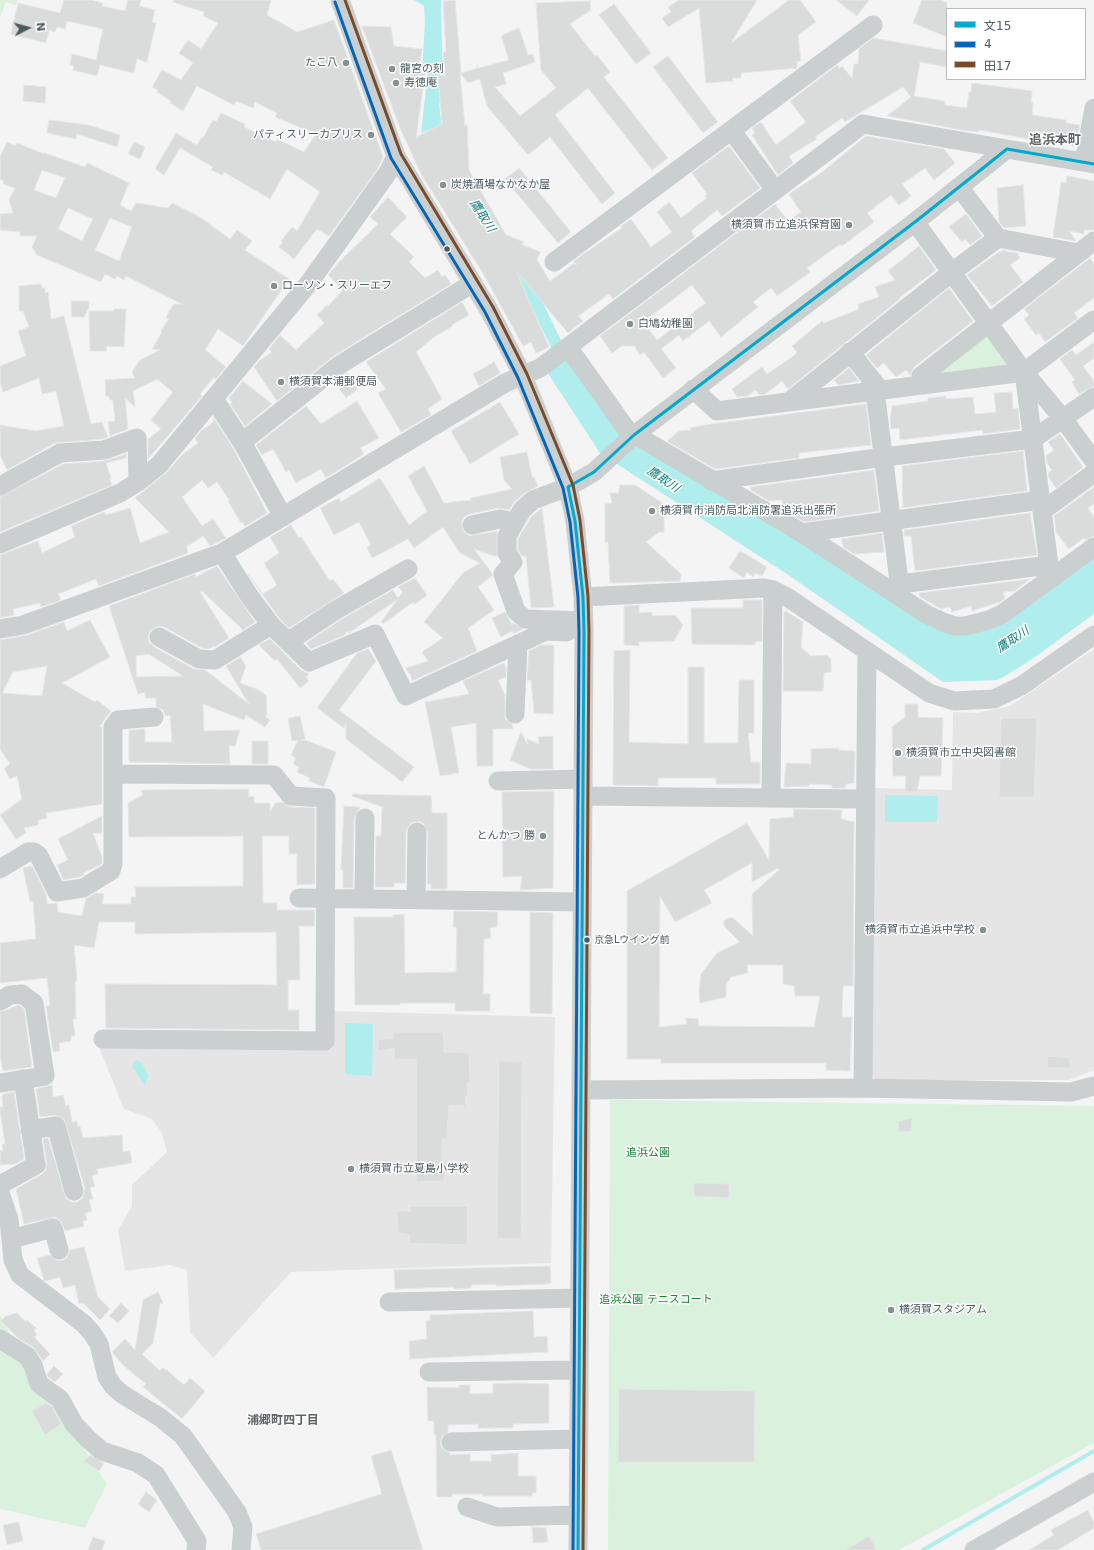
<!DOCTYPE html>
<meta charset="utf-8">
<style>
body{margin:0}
#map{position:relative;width:1094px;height:1550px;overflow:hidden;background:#f4f4f4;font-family:"DejaVu Sans","Noto Sans JP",sans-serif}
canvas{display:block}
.legend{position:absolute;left:946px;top:8px;width:140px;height:72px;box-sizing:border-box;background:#fff;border:1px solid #b7bdbf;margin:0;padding:5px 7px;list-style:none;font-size:12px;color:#4a5b60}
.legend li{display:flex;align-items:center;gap:8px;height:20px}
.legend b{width:20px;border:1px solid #b7bdbf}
.north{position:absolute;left:8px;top:8px;width:40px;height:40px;-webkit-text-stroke:3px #fff;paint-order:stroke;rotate:84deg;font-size:11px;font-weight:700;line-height:16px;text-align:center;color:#4a5b60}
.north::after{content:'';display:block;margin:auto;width:14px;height:18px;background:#4a5b60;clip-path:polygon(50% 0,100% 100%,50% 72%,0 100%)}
</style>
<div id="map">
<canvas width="1094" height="1550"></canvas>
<ul class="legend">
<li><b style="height:5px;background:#00a9ce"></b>文15</li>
<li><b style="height:5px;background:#0065bd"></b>4</li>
<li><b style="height:5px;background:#7a4b2a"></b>田17</li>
</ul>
<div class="north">N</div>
</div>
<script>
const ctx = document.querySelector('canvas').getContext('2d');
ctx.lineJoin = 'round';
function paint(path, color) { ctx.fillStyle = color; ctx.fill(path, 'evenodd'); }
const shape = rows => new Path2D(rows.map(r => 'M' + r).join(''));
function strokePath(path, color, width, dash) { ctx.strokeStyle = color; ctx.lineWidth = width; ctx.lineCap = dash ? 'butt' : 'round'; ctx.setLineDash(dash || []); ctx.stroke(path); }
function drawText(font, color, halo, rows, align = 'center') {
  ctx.font = font + ' "DejaVu Sans","Noto Sans JP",sans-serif'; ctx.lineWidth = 3; ctx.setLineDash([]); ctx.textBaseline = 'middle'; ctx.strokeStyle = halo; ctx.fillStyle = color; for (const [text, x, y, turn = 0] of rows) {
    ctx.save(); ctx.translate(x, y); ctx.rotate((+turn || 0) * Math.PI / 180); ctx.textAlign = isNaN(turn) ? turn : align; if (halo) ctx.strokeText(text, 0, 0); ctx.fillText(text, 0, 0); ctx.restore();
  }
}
const education = shape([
 [1094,649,1094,1070,1069,1080,876,1080,872,1076,873,788,952,790,953,712,976,713,1010,706],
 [332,1011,555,1017,551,1263,291,1272,213,1358,190,1332,187,1270,170,1265,125,1271,118,1230,132,1206,132,1185,167,1152,162,1133,152,1119,124,1109,98,1045,332,1049]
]);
const green = shape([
 [0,0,18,0,16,5,6,2,0,18],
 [989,324,1024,372,937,375],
 [610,1100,1094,1106,1094,1443,899,1550,608,1550],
 [0,1315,18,1348,107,1484,85,1528,0,1509]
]);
const water = shape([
 [414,0,441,0,443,103,439,103,443,141,541,299,570,359,623,436,956,634,1094,556,1094,614,1028,662,998,680,943,682,787,574,600,453,549,375,547,367,551,347,534,313,443,160,428,130,421,133,428,72,422,72,425,21,424,6],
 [885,795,938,796,937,822,885,822],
 [345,1023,373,1024,372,1076,345,1074],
 [136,1060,142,1063,148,1076,145,1086,132,1066]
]);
const stream = shape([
 [923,1550,1094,1451]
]);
const building = shape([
 [64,0,91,0,103,3,102,6,125,11,128,0,141,0,139,6,155,10,152,22,156,23,147,62,137,59,134,73,100,65,97,76,73,70,74,66,70,65,72,54,96,60,103,29,67,21,65,29,57,27,55,32,49,30,46,43,11,34,18,3,60,13,64,0],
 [174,0,271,0,267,15,297,32,334,20,383,157,377,170,329,236,317,229,294,259,279,247,283,242,281,241,292,227,297,231,320,192,287,169,270,199,224,172,222,175,211,170,213,167,180,148,164,175,155,169,176,133,197,145,202,137,203,138,213,120,216,122,221,113,245,124,244,127,276,142,277,139,304,152,316,134,275,117,277,113,255,102,253,108,236,101,234,105,197,86,183,111,170,103,171,101,157,92,158,90,152,87,162,70,181,80,193,63,179,53,188,40,201,49,218,23,203,16,204,12,173,2,174,0],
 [455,0,461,73,478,68,477,65,479,68,509,60,501,36,519,28,528,55,533,54,535,62,503,73,506,84,495,87,520,116,556,88,541,70,536,3,590,1,591,10,570,24,595,56,597,55,610,72,604,77,668,158,652,170,588,88,555,115,615,193,602,204,550,137,528,155,487,106,480,79,468,83,460,73,465,126,467,124,469,170,506,235,524,242,522,245,540,252,537,260,550,281,573,264,577,265,573,261,622,228,621,226,631,219,651,247,672,232,657,212,669,202,681,218,707,198,705,196,707,194,692,173,729,146,760,188,722,216,717,210,691,231,695,237,613,299,609,294,578,316,583,321,568,333,518,273,517,273,549,347,536,353,531,342,523,346,484,275,421,174,400,128,362,26,391,27,394,46,422,49,418,73,425,74,416,137,442,124,438,75,445,76,443,52,446,52,443,1,455,0],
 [679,0,757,0,731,43,789,0,800,0,816,22,798,35,801,61,797,61,797,68,741,73,741,78,732,78,733,81,706,83,699,8,668,27,662,18,671,12,668,7,679,0],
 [836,0,869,0,857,16,836,0],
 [922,0,941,0,947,3,947,37,913,23,922,0],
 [614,4,651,53,636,64,599,15,614,4],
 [873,38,947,51,947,67,920,62,914,96,945,101,945,105,967,108,969,92,971,92,972,83,1032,91,1031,102,1033,103,1032,115,1066,120,1066,123,1080,125,1076,147,1064,144,1065,138,1029,132,1028,139,979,130,978,132,962,130,887,116,911,97,903,87,845,122,842,118,815,137,817,139,789,156,793,163,778,175,752,135,755,133,752,128,761,122,776,145,806,122,790,101,837,65,839,68,842,66,852,78,854,64,858,64,859,49,873,38],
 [668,56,718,122,703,133,653,67,668,56],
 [24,85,46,87,45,103,23,101,24,85],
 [49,120,88,125,120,135,117,147,77,134,76,139,47,133,49,120],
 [866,136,944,149,955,163,934,180,925,168,902,184,911,196,899,205,891,195,867,213,874,222,842,246,840,244,807,268,810,272,777,296,771,288,753,302,758,307,721,337,709,321,683,341,679,335,661,349,676,368,663,378,644,352,640,355,634,346,622,346,612,353,600,336,775,204,788,221,801,212,789,194,821,173,866,136],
 [692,285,706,303,657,340,643,322,692,285],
 [7,142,15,146,17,143,44,154,44,153,85,167,87,163,129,183,120,205,131,211,136,203,168,208,172,203,200,217,230,239,237,230,252,241,245,250,289,279,243,346,218,329,205,350,226,367,216,379,214,377,200,394,202,396,148,459,148,439,161,429,151,420,173,392,157,379,133,391,135,407,125,398,128,429,110,436,108,422,115,421,113,400,110,400,109,396,106,396,105,380,135,378,132,372,140,360,160,350,152,349,162,332,161,331,169,318,166,318,168,313,174,304,182,304,126,276,124,280,117,276,115,279,105,274,101,282,37,255,32,247,37,236,20,236,20,232,0,230,0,214,13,213,9,200,15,188,3,184,4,181,0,179,0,157,7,142],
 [42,170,65,178,56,198,34,190,42,170],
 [68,208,93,219,82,241,58,229,68,208],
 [110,218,132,227,119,261,95,250,110,218],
 [134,142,145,147,140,159,128,154,134,142],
 [519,168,571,232,558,243,505,179,519,168],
 [1067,176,1094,181,1094,230,1084,230,1084,234,1069,231,1076,241,1053,237,1061,182,1066,183,1067,176],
 [1023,185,1026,226,1004,228,999,222,997,188,1023,185],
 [388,197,407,217,390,234,414,257,409,262,425,278,438,270,442,277,445,275,451,284,335,355,277,401,254,367,259,361,272,352,269,349,280,335,296,350,324,323,317,315,327,305,328,306,343,290,328,275,339,262,378,224,370,217,388,197],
 [966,214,982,236,970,245,965,239,962,242,949,227,966,214],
 [919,246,936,270,899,298,900,299,788,389,782,381,765,394,759,395,756,390,747,396,737,397,732,389,762,367,767,374,795,355,797,352,792,346,822,321,824,323,859,309,858,304,879,297,875,287,895,280,888,271,919,246],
 [1002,250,1017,253,1020,258,1010,265,1023,282,992,306,967,275,1000,251,1002,253,1002,250],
 [1090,258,1094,264,1094,298,1074,313,1078,318,1045,342,1039,333,1036,335,1024,319,1029,315,1024,309,1090,258],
 [41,284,42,288,45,288,45,293,48,292,51,319,64,316,91,424,102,422,108,437,102,439,55,443,7,470,0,455,0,425,36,431,64,426,56,391,42,394,39,378,3,392,0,383,0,366,26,356,18,331,29,327,23,311,19,311,19,286,41,284],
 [949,288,973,321,914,367,910,375,906,370,896,377,884,363,877,368,866,355,949,288],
 [71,301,89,301,89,307,84,317,72,317,71,301],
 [462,302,469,315,452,325,453,326,434,337,416,352,442,399,428,409,431,415,401,432,378,393,386,389,366,362,462,302],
 [114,309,126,309,124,347,106,346,107,351,90,351,89,311,114,311,114,309],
 [1094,342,1094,358,1083,366,1094,381,1094,386,1079,394,1072,382,1075,380,1060,359,1072,350,1076,355,1094,342],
 [494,362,500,373,479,386,473,374,494,362],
 [849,368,859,381,838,385,834,380,849,368],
 [347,373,358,389,346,398,335,383,347,373],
 [243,381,272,404,245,426,230,404,232,403,229,398,243,381],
 [1012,392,1013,409,1018,408,1020,429,983,434,983,430,900,440,899,428,891,429,890,420,892,406,928,401,928,398,946,396,946,399,973,397,975,414,996,412,994,393,1012,392],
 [357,401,379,438,360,448,364,454,326,478,321,469,296,483,289,470,286,472,273,449,262,455,256,445,306,406,321,424,357,401],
 [500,402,519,434,470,464,451,431,500,402],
 [866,404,871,445,799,453,799,458,715,469,667,441,679,431,691,430,690,428,704,425,866,404],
 [213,417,233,448,267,513,245,526,242,522,241,523,228,501,230,501,217,482,208,488,202,480,182,497,202,526,213,519,226,538,210,546,203,536,186,547,188,553,99,586,96,579,58,594,61,600,41,607,40,603,13,609,14,615,0,618,0,555,38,541,42,553,75,537,71,526,104,512,106,515,130,508,140,543,169,532,135,498,166,473,183,454,198,443,195,438,202,430,214,422,213,417],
 [1060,434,1083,467,1056,488,1049,478,1048,473,1052,470,1047,463,1046,456,1054,450,1048,442,1060,434],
 [1023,451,1027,491,901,508,903,507,902,466,1023,451],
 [527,452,532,477,534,477,538,486,526,492,514,502,509,510,498,508,470,514,464,517,461,522,464,532,469,536,497,531,497,557,474,549,492,573,492,576,478,587,494,610,468,628,477,651,412,681,411,676,406,668,428,661,422,652,443,638,424,622,463,573,480,563,460,553,443,527,414,548,408,539,372,558,367,547,371,545,359,522,334,535,320,508,339,498,341,502,380,478,409,525,427,511,408,476,424,466,444,503,471,500,471,498,512,489,504,480,500,457,527,452],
 [126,454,126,458,106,463,111,478,109,478,112,485,0,532,0,497,63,464,105,461,126,454],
 [874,470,879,511,804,522,783,509,782,500,769,501,751,490,750,487,874,470],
 [620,485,635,485,664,504,664,532,659,532,646,542,681,574,680,581,610,583,608,542,605,542,605,504,612,503,610,493,618,493,620,485],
 [1094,487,1094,504,1088,508,1094,517,1094,536,1085,540,1084,538,1069,549,1056,532,1054,516,1094,487],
 [542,508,554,607,531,608,526,556,522,556,518,550,518,539,531,517,542,508],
 [1030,513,1037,555,915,571,911,536,904,536,904,530,1030,513],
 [291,525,299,538,301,537,330,581,333,579,344,593,289,628,279,618,248,574,263,594,277,585,264,563,279,553,270,537,291,525],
 [882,533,884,552,854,554,843,547,842,539,882,533],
 [740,551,767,567,762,576,755,573,753,577,747,572,744,578,729,568,740,551],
 [217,566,255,622,243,630,202,591,200,592,229,638,215,647,214,646,209,649,202,648,164,627,158,626,150,631,148,637,149,642,154,647,194,669,205,670,249,704,226,666,240,657,246,666,240,683,257,689,266,695,267,714,265,716,270,720,265,727,246,715,244,720,203,704,204,731,240,730,235,746,229,746,230,764,129,762,129,730,145,729,145,742,172,742,170,715,165,716,163,710,156,707,156,698,145,698,145,692,138,694,109,606,195,574,196,577,217,566],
 [149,654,183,676,136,677,136,656,149,654],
 [415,578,427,595,414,605,413,602,383,624,381,622,398,599,349,633,348,631,343,636,311,649,306,643,342,619,393,590,398,598,403,592,398,587,415,578],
 [1030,579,1015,591,1003,592,1005,598,1000,602,972,611,971,606,952,612,950,607,941,609,920,597,919,593,1030,579],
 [743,600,762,600,762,641,755,642,755,645,692,644,691,608,743,608,743,600],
 [639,605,639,613,652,612,652,616,675,615,683,625,674,641,639,642,639,646,624,645,624,606,639,605],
 [786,611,803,622,801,647,811,656,827,655,831,659,831,672,824,673,823,691,783,691,784,612,786,611],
 [505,612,512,625,513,623,523,629,513,634,513,631,501,637,492,618,505,612],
 [90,620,110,657,62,683,95,702,97,700,111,711,99,727,102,727,102,804,46,813,47,818,38,820,38,825,24,828,26,833,16,839,0,815,22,799,17,776,10,779,4,768,10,764,0,749,0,640,27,635,64,622,67,631,90,620],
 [47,666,42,696,2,693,13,672,47,666],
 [270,639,301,670,309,674,306,677,309,681,300,688,277,659,275,661,259,645,270,639],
 [541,645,554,645,553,714,534,713,531,680,527,680,529,651,541,645],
 [368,649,376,661,339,710,414,767,402,782,346,739,346,723,344,728,317,708,357,653,368,649],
 [630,650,629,742,688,744,688,667,704,667,704,743,738,743,739,680,754,680,754,733,748,733,751,762,760,762,760,784,716,784,716,778,658,778,658,786,613,785,614,651,630,650],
 [504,663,506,668,506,677,498,680,505,695,505,719,512,724,513,729,493,729,493,766,477,766,476,723,451,727,459,773,440,776,425,702,469,694,463,681,504,663],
 [905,704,918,704,918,717,943,718,941,776,920,776,917,792,905,792,906,776,893,776,892,727,905,717,905,704],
 [300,716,305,739,301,740,305,740,336,752,324,787,309,781,310,778,297,772,299,767,293,764,296,758,291,755,298,740,292,741,288,718,300,716],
 [1001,718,1037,718,1034,797,999,797,1001,718],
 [521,732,527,744,527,739,539,744,538,737,553,736,553,769,530,769,510,760,521,732],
 [252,741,268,741,268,764,252,764,252,741],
 [839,748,839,750,855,751,854,783,846,784,845,788,832,788,832,785,809,784,809,786,784,787,786,763,811,764,811,749,839,748],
 [248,789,249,797,254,796,254,803,270,803,270,812,275,803,282,802,290,807,315,808,315,884,297,885,297,854,289,854,289,836,262,836,263,903,277,903,277,910,315,910,314,926,299,926,300,980,288,980,288,1010,299,1010,299,1030,106,1028,105,984,277,985,276,932,135,934,135,922,99,922,94,948,74,945,77,981,75,981,76,1019,73,1019,75,1036,71,1036,71,1041,59,1043,60,1051,53,1052,46,1006,50,1005,47,978,0,983,0,943,36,939,33,901,30,901,23,868,32,866,46,894,47,904,57,903,58,912,82,916,86,898,96,893,104,894,102,904,131,904,131,897,136,897,135,887,243,886,243,836,129,837,128,803,143,795,141,790,248,789],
 [554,791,553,888,520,890,522,876,503,877,502,792,554,791],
 [353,794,431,796,432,813,447,813,447,889,431,889,431,884,427,884,428,832,423,823,418,821,411,823,406,831,405,883,394,883,394,887,375,887,376,836,381,836,382,808,385,808,352,796,353,794],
 [344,806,360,807,354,818,353,888,343,888,343,870,341,870,344,806],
 [794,809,842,810,841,819,854,822,853,986,843,986,842,1017,852,1017,850,1071,826,1070,826,1063,661,1063,661,1059,627,1059,627,891,747,823,769,860,770,819,793,817,794,809],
 [752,863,752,882,778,868,779,870,752,894,753,936,732,917,725,920,723,924,725,927,740,942,717,953,701,974,699,991,700,1003,726,997,726,985,731,977,748,973,747,965,783,965,783,984,794,986,795,996,820,996,814,1027,699,1026,698,1019,686,1018,687,1024,659,1027,660,896,675,922,712,903,704,890,752,863],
 [102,816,102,833,93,833,102,857,102,864,83,873,84,875,79,877,63,880,57,865,68,860,58,839,102,816],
 [454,911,498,912,497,927,490,928,491,938,484,939,483,994,490,994,490,1011,455,1011,455,1003,400,1003,400,1005,355,1005,354,917,393,917,393,915,404,914,405,973,456,972,457,928,453,927,454,911],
 [530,912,553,913,552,1014,530,1013,530,912],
 [19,1005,24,1009,32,1067,3,1071,0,1053,0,1012,19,1005],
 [393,1032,443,1032,444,1052,469,1053,470,1082,467,1084,468,1096,465,1096,466,1106,449,1105,447,1139,442,1139,442,1162,445,1162,444,1181,416,1182,416,1059,395,1059,394,1048,378,1051,378,1039,393,1039,393,1032],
 [1048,1056,1070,1058,1069,1068,1047,1068,1048,1056],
 [499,1061,522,1062,521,1239,497,1238,499,1061],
 [52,1085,53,1097,63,1095,66,1106,69,1105,72,1122,77,1121,78,1127,80,1126,83,1138,122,1135,123,1152,130,1151,132,1163,97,1169,98,1174,92,1176,95,1186,90,1188,93,1199,89,1200,92,1211,85,1213,87,1220,83,1221,84,1226,65,1231,61,1221,55,1217,24,1224,16,1189,41,1175,46,1170,47,1163,43,1139,48,1138,66,1199,71,1202,77,1202,82,1199,84,1194,85,1188,64,1119,55,1115,40,1117,36,1089,52,1085],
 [14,1092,24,1159,15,1164,0,1165,0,1151,3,1151,2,1144,5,1144,0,1111,0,1107,3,1107,2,1097,3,1094,14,1092],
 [912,1118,911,1131,899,1132,898,1121,912,1118],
 [694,1183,729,1184,729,1198,694,1196,694,1183],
 [409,1206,467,1206,467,1245,409,1243,410,1235,398,1233,397,1211,411,1211,409,1206],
 [84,1247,98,1297,110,1309,100,1320,83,1303,79,1304,75,1285,63,1288,60,1277,46,1281,44,1280,37,1258,50,1255,56,1260,62,1261,67,1257,70,1250,84,1247],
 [550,1266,551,1283,547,1284,496,1286,496,1284,471,1285,471,1288,454,1289,454,1287,395,1289,394,1270,550,1266],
 [158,1292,163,1303,160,1304,153,1343,142,1354,160,1371,162,1368,167,1370,184,1385,190,1378,205,1391,182,1419,143,1387,146,1384,123,1365,112,1352,125,1339,135,1350,143,1300,158,1292],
 [121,1303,129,1311,118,1323,109,1316,121,1303],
 [533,1311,534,1337,547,1336,548,1352,410,1359,409,1341,427,1339,426,1321,430,1320,430,1315,533,1311],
 [17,1313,26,1322,27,1320,36,1328,34,1331,37,1334,34,1337,50,1354,43,1361,33,1347,18,1338,1,1321,6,1316,17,1313],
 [54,1366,63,1374,55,1382,48,1377,47,1374,54,1366],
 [515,1383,549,1384,549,1423,513,1424,513,1428,478,1428,478,1424,448,1425,448,1432,442,1436,440,1443,442,1448,450,1453,450,1455,470,1454,470,1461,491,1461,491,1455,518,1453,518,1476,536,1476,536,1493,532,1493,532,1496,483,1496,483,1494,452,1494,452,1497,437,1497,436,1435,434,1435,434,1421,428,1421,427,1387,459,1388,459,1385,470,1385,470,1394,493,1393,493,1384,515,1383],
 [619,1389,755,1391,754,1462,618,1462,619,1389],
 [46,1403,52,1407,61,1424,45,1435,32,1411,46,1403],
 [391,1450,423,1550,261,1550,256,1534,382,1494,371,1456,391,1450],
 [90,1455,104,1463,99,1471,84,1461,90,1455],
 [146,1492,157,1500,149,1512,138,1504,146,1492],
 [1088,1510,1094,1523,1094,1528,1058,1550,1029,1550,1054,1535,1051,1530,1088,1510],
 [19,1522,23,1541,7,1545,3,1525,19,1522],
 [532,1527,546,1528,548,1542,533,1543,532,1527],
 [869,1536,877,1550,845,1550,869,1536],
 [93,1537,105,1541,102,1550,88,1550,93,1537]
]);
const minor = shape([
 [340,0,396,156,489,310,523,376,568,487,575,521,583,597,584,632,578,1550],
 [732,131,775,190],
 [1084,162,1094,108],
 [959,187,998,238],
 [915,222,1024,372,1049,565,1054,577],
 [554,262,873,25],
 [568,347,627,430,802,533,926,614,943,622,955,626,965,626,989,620,1002,614,1094,547],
 [850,352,876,385,878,391],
 [1024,372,1064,420,1094,461],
 [923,385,921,376,1094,241],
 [693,389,717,411,1024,372,1094,320],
 [875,391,901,597],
 [214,399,242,442,283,517],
 [790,401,952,272,998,238,1078,253],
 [242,442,341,364,473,283],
 [711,481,884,457,1033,439,1094,397],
 [0,486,60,453,104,450,137,438,138,482],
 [1042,507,1049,506,1094,473],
 [472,525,500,519,514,522],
 [802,533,1041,500],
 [0,544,120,493,138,482,159,465,309,283,389,171,396,156],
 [222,553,250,597,271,625,309,662,375,634,406,696,546,631,567,632],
 [900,584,1049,565],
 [583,597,764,588,773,590,787,597,929,693,954,701,994,699,1021,686,1094,635],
 [584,621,525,619,516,611,503,574,513,562,507,553,507,536,522,510,533,500,568,487,594,472,634,435,915,222,1007,149,1094,164],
 [0,629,23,625,222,553,505,383,540,368,863,124,1007,149],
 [159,637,199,659,215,660,271,625],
 [289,641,336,610,408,569],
 [515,714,518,644],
 [498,781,583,779],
 [583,796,865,799],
 [771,798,773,590],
 [0,869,28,852,34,852,39,856,57,892,83,888,111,871,113,864,113,727,118,720,154,717],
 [299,898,582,902],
 [364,899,365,818],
 [416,900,417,832],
 [0,1001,10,995,22,994,34,1003,45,1076,0,1083],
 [103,1039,325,1041,326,798,291,796,274,775,114,774],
 [863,1088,867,652],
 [581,1090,863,1088,1071,1092,1094,1086],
 [30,1130,56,1126,74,1191],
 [0,1185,36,1165,23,1079],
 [0,1193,9,1219,13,1260,20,1275,84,1324,92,1333,99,1344,107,1377,113,1386,122,1394,161,1418,183,1436,237,1512,243,1527,241,1550],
 [11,1239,53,1228,59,1250],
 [389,1302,580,1298],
 [0,1339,27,1356,33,1365,39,1384,60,1399,74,1424,88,1439,102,1451,138,1463,156,1475,197,1541,196,1550],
 [429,1372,579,1370],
 [451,1442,578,1439],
 [467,1507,497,1517,578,1515],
 [974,1550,1094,1482]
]);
const bus1 = shape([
 [578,1550,584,632,583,597,575,521,568,487,594,472,634,435,915,222,1007,149,1094,164]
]);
const bus2 = shape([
 [335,2,391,158,485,312,518,378,563,488,570,522,578,597,579,632,573,1550]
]);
const bus3 = shape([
 [345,0,401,154,493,307,527,374,573,485,580,520,588,596,589,632,583,1550]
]);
const markers = [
 [346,63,4,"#869194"],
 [392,69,4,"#869194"],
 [396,83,4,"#869194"],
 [371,135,4,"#869194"],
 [443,185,4,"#869194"],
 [849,225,4,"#869194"],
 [447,249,3.5,"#4a5b60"],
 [274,286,4,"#869194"],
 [630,324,4,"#869194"],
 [281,382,4,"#869194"],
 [652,511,4,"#869194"],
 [898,753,4,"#869194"],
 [543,836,4,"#869194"],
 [983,930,4,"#869194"],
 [587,940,3.5,"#4a5b60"],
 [351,1169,4,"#869194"],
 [891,1310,4,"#869194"]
];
const busNames = [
 ["京急Lウイング前",594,940]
];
const poiNames = [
 ["たこ八",338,63,"right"],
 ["龍宮の刻",400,69],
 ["寿徳庵",404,83],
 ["パティスリーカプリス",363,135,"right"],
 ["炭焼酒場なかなか屋",451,185],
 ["横須賀市立追浜保育園",841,225,"right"],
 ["ローソン・スリーエフ",282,286],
 ["白鳩幼稚園",638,324],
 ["横須賀本浦郵便局",289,382],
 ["横須賀市消防局北消防署追浜出張所",660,511],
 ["横須賀市立中央図書館",906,753],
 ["とんかつ 勝",535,836,"right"],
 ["横須賀市立追浜中学校",975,930,"right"],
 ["横須賀市立夏島小学校",359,1169],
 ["横須賀スタジアム",899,1310]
];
const parkNames = [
 ["追浜公園",648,1153],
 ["追浜公園 テニスコート",656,1300]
];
const waterNames = [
 ["鷹取川",482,216,57],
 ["鷹取川",663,480,34],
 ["鷹取川",1013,640,-34]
];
const neighbourhoodNames = [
 ["浦郷町四丁目",283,1421]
];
const quarterNames = [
 ["追浜本町",1055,141]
];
paint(education, '#e6e5e6');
paint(green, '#daf2dd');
paint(water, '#afeeed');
strokePath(stream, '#afeeed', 4);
paint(building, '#dadcdc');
strokePath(building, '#e5e6e7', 1);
strokePath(minor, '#cacfcf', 19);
strokePath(bus1, '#00a9ce', 3);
strokePath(bus2, '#0065bd', 3);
strokePath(bus3, '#7a4b2a', 3);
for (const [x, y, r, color] of markers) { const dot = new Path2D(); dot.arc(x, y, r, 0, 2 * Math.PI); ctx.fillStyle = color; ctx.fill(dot); strokePath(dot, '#fff', 1.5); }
drawText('10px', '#4a5b60', '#fff', busNames, 'left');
drawText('11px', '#4a5b60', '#fff', poiNames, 'left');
drawText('11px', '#198336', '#fff', parkNames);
drawText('italic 12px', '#10807e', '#fff', waterNames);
drawText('bold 12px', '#5f6567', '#fff', neighbourhoodNames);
drawText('bold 13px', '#5f6567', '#fff', quarterNames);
</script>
